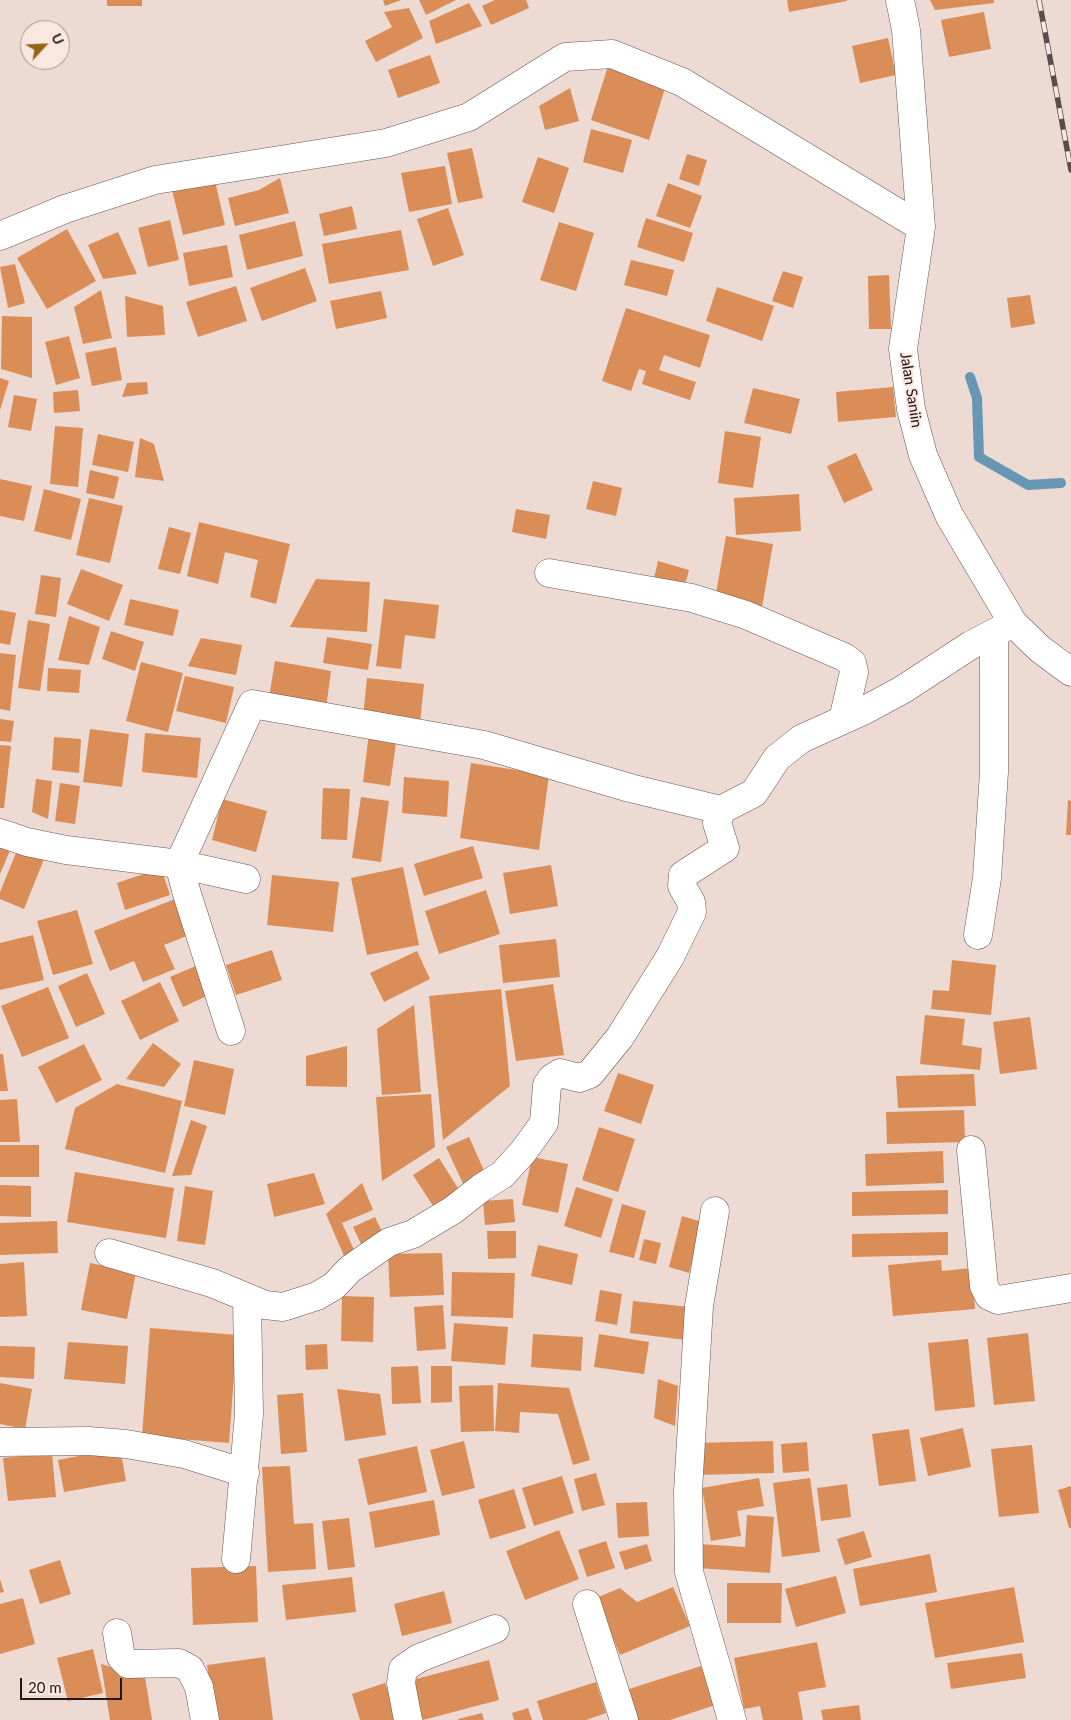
<!DOCTYPE html>
<style>
body{margin:0}
#map{position:relative;width:1071px;height:1720px;overflow:hidden;background:#ecdad3;font-family:Lato,sans-serif}
canvas{display:block}
.north{position:absolute;left:20px;top:20px;width:50px;height:50px;box-sizing:border-box;background:#f9e7e0;border:1px solid #a1948f;border-radius:50%;rotate:65deg;font-size:14px;font-weight:700;line-height:20px;text-align:center;color:#1e1816}
.north::after{content:'';display:block;margin:auto;width:18px;height:22px;background:#966316;clip-path:polygon(50% 0,100% 100%,50% 72%,0 100%)}
.scale{position:absolute;left:20px;top:1678px;width:102px;height:22px;box-sizing:border-box;border:2px solid #1e1816;border-top:0;padding-left:6px;font-size:15px;line-height:18px;white-space:nowrap;color:#1e1816;-webkit-text-stroke:4px #f9e7e0;paint-order:stroke}
</style>
<div id="map">
<canvas width="1071" height="1720"></canvas>
<div class="north">U</div>
<div class="scale">20 m</div>
</div>
<script>
const ctx = document.querySelector('canvas').getContext('2d');
ctx.lineJoin = 'round';
const shape = rows => new Path2D(rows.map(r => 'M' + r).join(''));
function strokePath(path, color, width, dash) { ctx.strokeStyle = color; ctx.lineWidth = width; ctx.lineCap = dash ? 'butt' : 'round'; ctx.setLineDash(dash || []); ctx.stroke(path); }
function paint(path, color) { ctx.fillStyle = color; ctx.fill(path, 'evenodd'); }
function drawText(font, color, halo, rows, align = 'center') {
  ctx.font = font + ' Lato,sans-serif'; ctx.lineWidth = 4; ctx.setLineDash([]); ctx.textBaseline = 'middle'; ctx.strokeStyle = halo; ctx.fillStyle = color; for (const [text, x, y, turn = 0] of rows) {
    ctx.save(); ctx.translate(x, y); ctx.rotate((+turn || 0) * Math.PI / 180); ctx.textAlign = isNaN(turn) ? turn : align; if (halo) ctx.strokeText(text, 0, 0); ctx.fillText(text, 0, 0); ctx.restore();
  }
}
const stream = shape([
 [970,377,977,398,979,457,1028,485,1061,483]
]);
const building = shape([
 [107,0,142,0,142,6,107,6],
 [383,0,401,0,385,6],
 [419,0,456,0,426,15],
 [495,0,526,0,529,8,491,25,482,6],
 [787,0,847,0,847,1,789,12],
 [930,0,994,0,994,3,935,10],
 [469,3,482,26,436,44,429,21],
 [409,8,423,38,376,62,365,41,392,27,384,12],
 [984,12,991,49,949,57,941,20],
 [888,38,896,75,860,83,852,46],
 [430,55,440,83,398,98,388,70],
 [608,66,666,85,649,140,591,120],
 [570,88,579,121,545,130,539,106],
 [591,129,632,140,623,173,583,162],
 [472,148,483,198,458,203,447,153],
 [687,154,707,160,699,186,679,179],
 [538,157,569,168,554,213,522,202],
 [445,166,452,204,409,212,401,173],
 [214,176,225,225,183,235,171,186],
 [280,178,289,213,235,226,228,198,259,190],
 [668,183,702,196,690,228,656,216],
 [352,206,357,229,324,236,319,214],
 [448,208,464,255,433,266,417,219],
 [646,218,693,233,684,262,637,247],
 [170,220,179,260,148,267,138,228],
 [295,221,303,256,247,270,239,235],
 [559,222,594,233,576,291,540,280],
 [67,229,96,281,47,309,17,258],
 [401,230,409,270,329,284,322,244],
 [118,232,137,274,103,279,88,245],
 [227,245,233,277,189,286,183,253],
 [631,260,674,270,667,296,624,285],
 [15,264,25,303,8,308,0,267],
 [305,268,317,301,262,321,250,288],
 [783,271,803,277,793,308,772,301],
 [889,275,891,329,869,329,868,276],
 [236,286,247,321,198,337,186,302],
 [717,287,774,306,762,341,706,321],
 [101,290,112,338,83,344,74,307],
 [381,291,387,318,336,329,330,301],
 [1030,295,1035,324,1011,328,1007,298],
 [125,296,163,306,165,335,127,337],
 [626,308,710,335,700,368,664,355,659,370,696,382,690,400,642,384,646,371,639,369,631,391,602,381],
 [2,316,32,317,32,378,1,369],
 [69,336,80,378,56,385,45,342],
 [116,347,122,380,92,386,85,353],
 [0,378,9,381,0,410],
 [147,382,148,394,122,397,127,383],
 [893,387,896,417,838,422,836,392],
 [753,388,800,399,791,434,744,423],
 [78,390,80,411,54,413,53,392],
 [14,395,37,399,31,431,8,427],
 [55,426,83,428,78,487,50,484],
 [725,431,761,437,753,488,718,483],
 [98,434,134,442,128,472,92,465],
 [140,438,154,444,164,481,135,477],
 [856,453,873,490,844,503,827,466],
 [90,470,119,477,114,499,86,493],
 [0,479,32,486,24,521,0,516],
 [593,481,622,488,616,516,586,509],
 [44,489,81,499,71,540,34,531],
 [799,494,801,531,736,535,734,498],
 [89,498,123,506,110,563,76,555],
 [516,509,550,515,546,539,512,532],
 [199,522,290,544,276,604,250,597,258,560,225,552,218,584,187,576],
 [169,527,191,533,180,574,158,569],
 [726,536,773,544,762,607,715,599],
 [658,561,689,570,682,596,652,587],
 [81,569,123,585,109,621,67,604],
 [41,575,61,578,56,617,35,614],
 [316,579,370,582,367,632,290,627],
 [130,599,179,610,173,636,124,625],
 [384,599,439,605,435,639,405,635,401,669,376,666],
 [0,610,16,613,10,645,0,643],
 [69,616,100,627,89,665,58,660],
 [28,620,50,624,40,691,18,688],
 [111,631,144,642,135,671,102,659],
 [327,637,372,644,368,670,323,663],
 [201,638,242,645,236,675,188,666],
 [0,653,16,655,10,711,0,709],
 [275,661,331,671,326,708,269,698],
 [141,662,183,673,168,732,126,721],
 [48,668,81,670,79,693,47,691],
 [185,676,234,687,226,723,176,711],
 [367,678,424,684,420,723,363,717],
 [0,719,14,721,11,742,0,741],
 [90,729,129,734,122,787,83,782],
 [145,733,201,738,197,778,142,772],
 [369,733,397,736,390,786,363,782],
 [54,737,81,739,79,773,52,770],
 [0,745,11,746,4,808,0,808],
 [471,763,549,775,539,850,460,838],
 [404,777,449,781,447,817,402,813],
 [36,779,52,781,48,819,32,812],
 [60,783,80,786,75,824,55,821],
 [323,788,350,789,347,840,321,839],
 [361,797,389,801,381,862,352,858],
 [222,799,267,811,256,852,212,840],
 [1068,800,1071,801,1071,835,1066,835],
 [0,843,11,848,0,874],
 [473,846,483,878,424,896,414,864],
 [18,848,44,859,24,909,0,899,0,892],
 [551,865,558,906,510,914,503,873],
 [403,867,419,945,367,955,351,878],
 [161,868,170,895,125,910,117,883],
 [272,875,339,882,333,932,267,925],
 [486,890,500,934,439,954,425,911],
 [175,899,189,935,164,945,175,969,143,982,134,961,110,971,94,931],
 [77,910,93,964,53,975,37,921],
 [33,935,44,980,0,990,0,943],
 [556,939,560,977,503,983,499,945],
 [272,950,282,980,236,995,226,965],
 [417,951,430,979,384,1002,370,973],
 [952,960,996,965,991,1015,931,1009,933,990,949,991],
 [198,965,211,994,183,1007,170,977],
 [87,973,105,1014,76,1027,58,986],
 [160,982,179,1021,140,1040,121,1001],
 [553,984,564,1055,516,1061,505,991],
 [48,987,69,1038,22,1057,1,1006],
 [501,989,510,1086,443,1140,429,996],
 [414,1005,421,1092,382,1095,377,1029],
 [925,1015,965,1019,962,1045,982,1048,980,1070,920,1064],
 [1030,1017,1037,1069,1000,1074,993,1022],
 [153,1043,181,1064,164,1087,126,1079],
 [84,1044,102,1080,56,1103,38,1067],
 [347,1046,347,1087,306,1086,306,1056],
 [0,1054,3,1054,8,1091,0,1091],
 [194,1060,234,1069,225,1115,184,1106],
 [618,1073,654,1085,641,1124,604,1111],
 [974,1074,976,1106,898,1108,896,1076],
 [117,1084,182,1101,165,1173,65,1149,75,1108],
 [431,1094,435,1147,382,1181,376,1097],
 [17,1099,20,1142,0,1142,0,1100],
 [964,1110,965,1142,887,1144,886,1112],
 [191,1120,207,1126,191,1175,172,1176],
 [599,1127,635,1139,618,1192,582,1180],
 [469,1137,486,1175,466,1190,446,1147],
 [0,1145,39,1145,39,1177,0,1177],
 [943,1151,944,1183,866,1186,865,1154],
 [532,1157,568,1164,558,1213,522,1205],
 [439,1158,461,1193,435,1209,413,1175],
 [75,1172,174,1188,166,1238,67,1222],
 [314,1173,325,1204,274,1217,267,1184],
 [362,1183,373,1210,342,1223,355,1252,344,1256,326,1214],
 [0,1185,31,1186,31,1217,0,1216],
 [185,1186,213,1191,205,1245,177,1241],
 [576,1187,613,1199,601,1238,564,1226],
 [948,1190,948,1214,852,1216,852,1192],
 [513,1199,515,1222,485,1225,483,1201],
 [622,1204,646,1211,634,1258,609,1252],
 [682,1216,702,1222,689,1273,669,1267],
 [375,1217,384,1236,362,1246,353,1227],
 [57,1221,58,1253,0,1255,0,1223],
 [487,1231,516,1231,516,1258,488,1259],
 [948,1232,948,1255,852,1257,852,1234],
 [644,1239,661,1243,656,1264,639,1260],
 [538,1245,578,1254,572,1285,531,1276],
 [442,1253,444,1295,390,1297,388,1254],
 [941,1260,942,1271,972,1268,975,1309,893,1316,888,1265],
 [24,1262,27,1316,0,1317,0,1264],
 [90,1263,136,1272,127,1319,81,1310],
 [452,1272,515,1273,513,1318,451,1316],
 [600,1290,622,1294,617,1325,595,1321],
 [342,1296,374,1297,373,1342,341,1341],
 [633,1301,690,1307,686,1340,630,1333],
 [443,1305,446,1349,417,1351,414,1307],
 [454,1323,508,1327,505,1365,451,1361],
 [150,1328,237,1335,229,1443,142,1436],
 [1028,1333,1035,1401,994,1405,987,1338],
 [533,1334,583,1337,581,1371,531,1367],
 [599,1334,649,1342,644,1374,594,1367],
 [968,1339,975,1407,935,1411,928,1343],
 [68,1342,128,1346,125,1384,64,1379],
 [327,1344,328,1369,306,1370,305,1345],
 [0,1346,35,1347,34,1379,0,1377],
 [418,1366,421,1403,392,1404,391,1367],
 [431,1366,452,1366,452,1402,431,1403],
 [658,1379,678,1386,675,1426,654,1418],
 [0,1383,32,1389,25,1429,0,1424],
 [498,1383,569,1388,590,1460,573,1465,558,1414,520,1412,519,1433,495,1431],
 [493,1385,494,1431,461,1432,459,1386],
 [337,1389,380,1394,386,1435,345,1441],
 [303,1393,307,1452,281,1454,277,1395],
 [963,1428,971,1467,928,1476,920,1438],
 [909,1429,916,1481,879,1486,872,1434],
 [464,1441,475,1488,442,1496,430,1450],
 [773,1441,774,1473,696,1475,695,1443],
 [807,1442,809,1471,783,1473,781,1444],
 [1032,1445,1039,1513,999,1517,991,1449],
 [417,1446,427,1492,368,1505,358,1459],
 [120,1448,126,1481,64,1492,58,1460],
 [52,1453,56,1497,8,1501,3,1458],
 [290,1466,294,1524,313,1523,316,1569,268,1572,262,1467],
 [596,1473,605,1505,582,1511,574,1479],
 [562,1476,574,1513,534,1526,522,1488],
 [759,1478,764,1506,737,1511,741,1536,711,1541,702,1488],
 [810,1478,820,1552,782,1557,773,1483],
 [847,1484,851,1517,821,1521,817,1488],
 [1071,1486,1071,1528,1069,1528,1058,1490],
 [514,1489,526,1528,490,1539,478,1500],
 [434,1500,440,1535,375,1548,369,1512],
 [647,1502,649,1536,618,1538,616,1503],
 [747,1515,774,1517,770,1573,698,1568,700,1544,745,1547],
 [349,1518,355,1567,328,1570,322,1521],
 [559,1530,579,1579,525,1600,506,1551],
 [864,1531,872,1557,845,1565,837,1539],
 [606,1541,615,1568,587,1577,578,1550],
 [647,1544,652,1561,625,1570,619,1552],
 [930,1554,937,1592,860,1606,853,1569],
 [60,1560,71,1594,40,1604,29,1570],
 [256,1566,258,1622,193,1625,191,1568],
 [836,1576,846,1613,796,1627,785,1589],
 [352,1577,356,1612,286,1620,282,1585],
 [0,1579,4,1592,0,1593],
 [727,1583,782,1583,781,1623,727,1623],
 [673,1587,690,1626,620,1655,596,1598,620,1588,637,1602],
 [1014,1587,1024,1642,935,1658,925,1603],
 [444,1591,452,1623,402,1636,394,1604],
 [23,1598,35,1644,0,1654,0,1604],
 [817,1642,826,1687,798,1692,803,1720,763,1720,760,1706,744,1709,734,1658],
 [93,1649,103,1693,68,1701,57,1658],
 [1022,1653,1026,1678,951,1689,947,1663],
 [265,1657,273,1720,215,1720,207,1665],
 [489,1660,499,1700,423,1720,412,1680],
 [101,1664,145,1677,152,1720,110,1720],
 [701,1666,715,1705,670,1720,636,1720,626,1690],
 [596,1682,606,1713,586,1720,543,1720,537,1701],
 [385,1683,398,1720,360,1720,352,1694],
 [859,1705,861,1720,823,1720,821,1710],
 [528,1708,532,1720,514,1720,512,1713],
 [482,1713,484,1720,458,1720,458,1719]
]);
const street = shape([
 [900,0,906,30,921,227,903,349,911,409,923,455,949,515,1013,623,1040,649,1071,672],
 [0,236,65,209,155,180,386,143,469,117,565,57,612,54,682,82,921,227],
 [549,573,692,598,746,615,844,657,852,663,854,672,843,720],
 [0,833,27,842,66,850,179,864,246,879],
 [978,935,987,878,994,772,994,634],
 [231,1031,187,894,179,864,252,704,484,745,630,788,721,810],
 [971,1150,984,1286,989,1296,998,1300,1071,1288],
 [715,1211,699,1306,688,1491,689,1572,732,1720],
 [109,1253,212,1283,265,1305,283,1307,317,1296,334,1286,350,1269,389,1242,413,1234,453,1210,481,1188,502,1175,523,1152,544,1123,547,1085,552,1078,560,1073,579,1078,590,1074,620,1037,670,957,692,912,691,902,682,886,683,875,725,848,717,823,721,810,754,793,777,758,801,739,865,710,902,690,971,645,1013,623],
 [0,1442,89,1441,126,1444,184,1454,245,1473],
 [236,1559,249,1414,247,1299],
 [587,1604,624,1720],
 [117,1633,121,1657,128,1664,179,1663,190,1669,199,1687,205,1720],
 [408,1720,401,1683,403,1669,419,1658,495,1629]
]);
const rail = shape([
 [1039,0,1071,170]
]);
const streetNames = [
 ["Jalan Saniin",911,390,81]
];
strokePath(stream, '#6896b5', 10);
paint(building, '#db8d57');
strokePath(street, '#665852', 29);
strokePath(street, '#fff', 28);
strokePath(rail, '#574e4b', 5.5);
strokePath(rail, '#f9e7e0', 4, [11]);
drawText('15px', '#1e1816', '#f9e7e0', streetNames);
</script>
